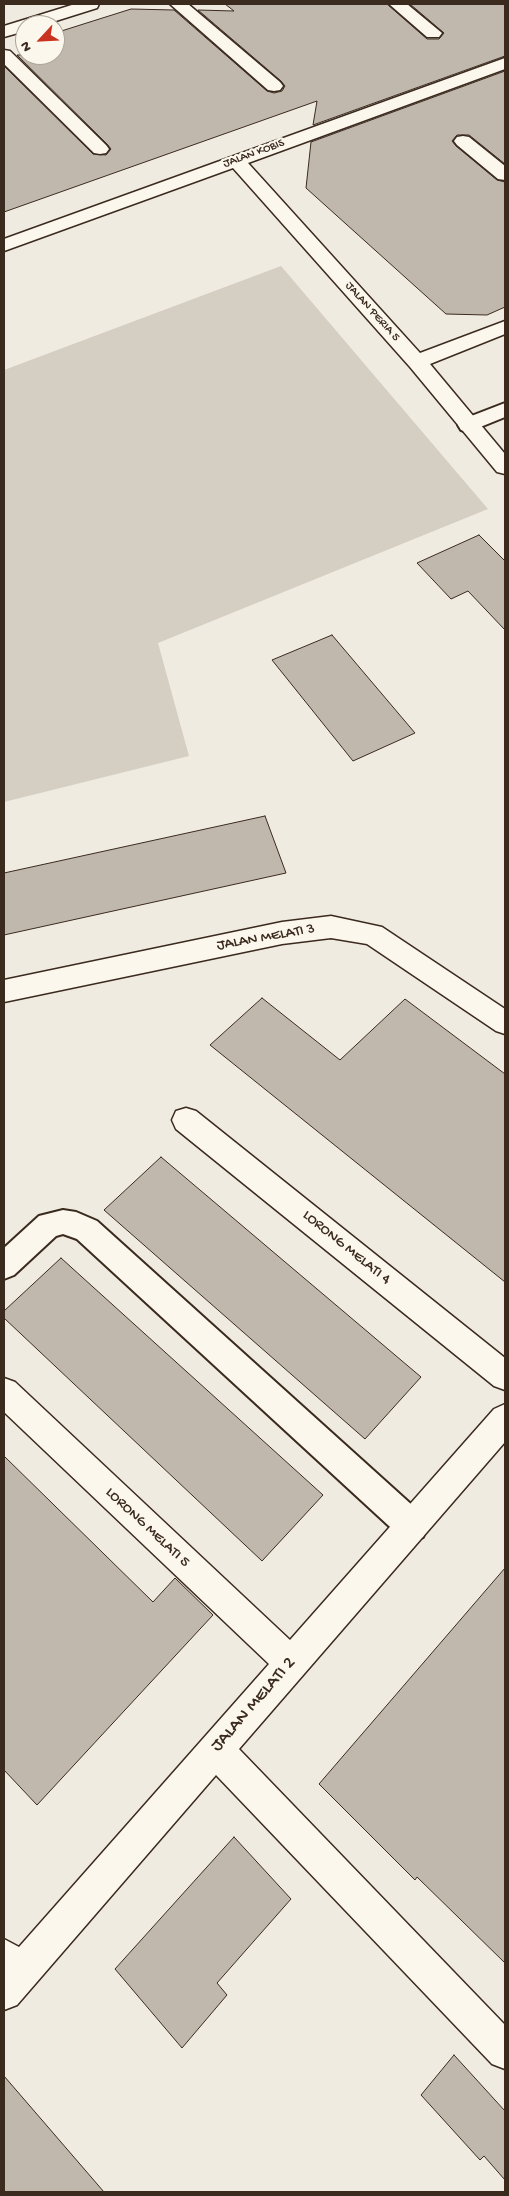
<!DOCTYPE html>
<style>
body{margin:0}
#map{position:relative;width:509px;height:2196px;overflow:hidden;background:#f0ebe0;font-family:"Gochi Hand",sans-serif}
canvas{display:block}
.frame{position:absolute;inset:0;border:5px solid #3b2a1e;pointer-events:none}
.north{position:absolute;left:15px;top:15px;width:50px;height:50px;box-sizing:border-box;background:#fbf7ec;border:1px solid #aea59a;border-radius:50%;rotate:245deg;font-size:14px;font-weight:700;line-height:20px;text-align:center;color:#3b2a1e}
.north::after{content:'';display:block;margin:auto;width:18px;height:22px;background:#c8321e;clip-path:polygon(50% 0,100% 100%,50% 72%,0 100%)}
</style>
<div id="map">
<canvas width="509" height="2196"></canvas>
<div class="frame"></div>
<div class="north">N</div>
</div>
<script>
const ctx = document.querySelector('canvas').getContext('2d');
ctx.lineJoin = 'round';
function paint(path, color) { ctx.fillStyle = color; ctx.fill(path, 'evenodd'); }
const shape = rows => new Path2D(rows.map(r => 'M' + r).join(''));
function strokePath(path, color, width, dash) { ctx.strokeStyle = color; ctx.lineWidth = width; ctx.lineCap = dash ? 'butt' : 'round'; ctx.setLineDash(dash || []); ctx.stroke(path); }
function drawText(font, color, halo, rows, align = 'center') {
  ctx.font = font + ' "Gochi Hand",sans-serif'; ctx.lineWidth = 4.5; ctx.setLineDash([]); ctx.textBaseline = 'middle'; ctx.strokeStyle = halo; ctx.fillStyle = color; for (const [text, x, y, turn = 0] of rows) {
    ctx.save(); ctx.translate(x, y); ctx.rotate((+turn || 0) * Math.PI / 180); ctx.textAlign = isNaN(turn) ? turn : align; if (halo) ctx.strokeText(text, 0, 0); ctx.fillText(text, 0, 0); ctx.restore();
  }
}
const green = shape([
 [281,266,488,509,158,643,189,756,4,802,4,370]
]);
const building = shape([
 [225,4,387,4,427,39,439,39,444,33,410,4,505,4,505,56,313,125,317,101,4,212,4,66,93,154,106,155,111,149,107,144,17,55,55,55,55,33,131,9,174,10,267,91,274,93,282,91,285,86,281,81,198,10,234,11,225,4],
 [505,71,505,164,469,135,457,135,452,141,456,146,497,180,505,182,505,307,487,315,446,314,306,188,311,142,505,71],
 [479,535,505,561,505,630,468,591,451,599,417,563,479,535],
 [332,635,415,733,353,761,272,660,332,635],
 [265,816,286,873,4,935,4,873,265,816],
 [262,998,340,1060,405,999,505,1074,505,1282,210,1045,262,998],
 [161,1157,421,1377,365,1439,104,1210,161,1157],
 [61,1258,323,1495,262,1561,4,1318,4,1311,61,1258],
 [4,1456,153,1602,175,1578,213,1615,37,1805,4,1770,4,1456],
 [505,1568,505,1963,417,1877,415,1880,319,1784,505,1568],
 [234,1837,291,1899,217,1983,227,1995,182,2048,115,1969,234,1837],
 [454,2055,505,2111,505,2180,484,2156,480,2160,421,2095,454,2055],
 [4,2076,104,2192,4,2192,4,2076]
]);
const service = shape([
 [505,403,505,417,468,432,461,430,458,425,461,420,505,403],
 [63,1210,76,1212,97,1221,423,1515,427,1526,423,1537,412,1541,401,1537,77,1239,63,1234,56,1236,14,1275,4,1279,4,1248,39,1216,63,1210]
]);
const minor = shape([
 [75,4,99,4,97,8,43,25,25,25,25,31,4,37,4,26,75,4],
 [170,4,188,4,280,82,283,86,280,90,274,91,268,90,170,4],
 [389,4,407,4,442,33,439,37,427,37,389,4],
 [4,50,10,51,106,145,109,149,106,153,100,154,94,153,4,64,4,50],
 [505,58,505,69,248,163,420,353,505,321,505,334,430,364,505,454,505,474,497,472,410,367,233,168,4,251,4,239,505,58],
 [463,136,469,137,505,166,505,180,498,179,457,145,454,141,457,137,463,136],
 [331,916,382,927,505,1009,505,1034,496,1031,367,944,331,938,282,944,4,1002,4,980,282,922,331,916],
 [186,1108,196,1111,505,1358,505,1390,494,1386,176,1129,172,1120,176,1111,186,1108],
 [4,1378,15,1382,290,1640,494,1409,505,1404,505,1442,239,1749,505,2025,505,2069,492,2064,216,1775,17,2005,4,2010,4,1939,19,1947,269,1664,4,1412,4,1378]
]);
const farStreetnames = [
 ["JALAN KOBIS",254,154,-20],
 ["JALAN PERIA 5",372,312,48]
];
const streetNames = [
 ["JALAN MELATI 3",266,938,-10],
 ["LORONG MELATI 4",346,1248,39],
 ["LORONG MELATI 5",147,1528,43]
];
const nearStreetnames = [
 ["JALAN MELATI 2",254,1705,-49]
];
paint(green, '#d5cec3');
paint(building, '#c0b8ad');
strokePath(building, '#3b2a1e', 1);
strokePath(service, '#3b2a1e', 4);
strokePath(minor, '#3b2a1e', 3);
paint(service, '#fbf7ec');
paint(minor, '#fbf7ec');
drawText('12px', '#3b2a1e', '#fbf7ec', farStreetnames);
drawText('15px', '#3b2a1e', '#fbf7ec', streetNames);
drawText('18px', '#3b2a1e', '#fbf7ec', nearStreetnames);
</script>
